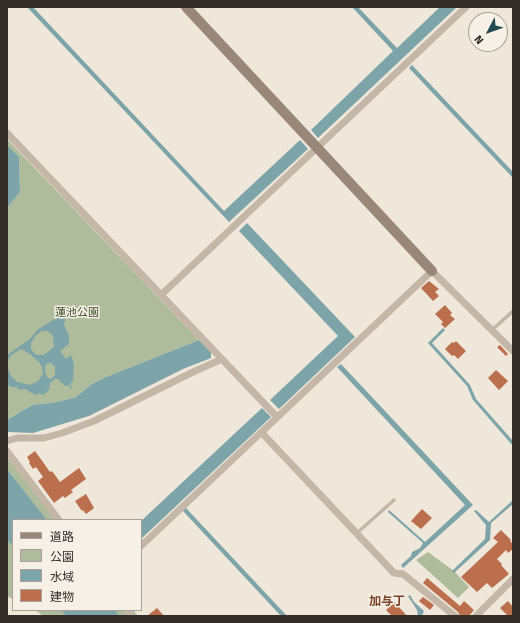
<!DOCTYPE html>
<meta charset="utf-8">
<style>
body{margin:0}
#map{position:relative;width:520px;height:623px;overflow:hidden;background:#efe7da;font-family:"Fira Sans","Noto Sans JP",sans-serif}
canvas{display:block}
.frame{position:absolute;inset:0;border:8px solid #332c27;pointer-events:none}
.legend{position:absolute;left:12px;top:519px;width:130px;height:92px;box-sizing:border-box;background:#f7f0e6;border:1px solid #a9a29a;margin:0;padding:5px 7px;list-style:none;font-size:12px;color:#332c27}
.legend li{display:flex;align-items:center;gap:8px;height:20px}
.legend b{width:20px;border:1px solid #a9a29a}
.north{position:absolute;left:468px;top:12px;width:40px;height:40px;box-sizing:border-box;background:#f7f0e6;border:1px solid #a9a29a;border-radius:50%;rotate:229deg;font-size:11px;font-weight:700;line-height:16px;text-align:center;color:#332c27}
.north::after{content:'';display:block;margin:auto;width:14px;height:18px;background:#204950;clip-path:polygon(50% 0,100% 100%,50% 72%,0 100%)}
</style>
<div id="map">
<canvas width="520" height="623"></canvas>
<div class="frame"></div>
<ul class="legend">
<li><b style="height:5px;background:#998779"></b>道路</li>
<li><b style="height:11px;background:#afbc9b"></b>公園</li>
<li><b style="height:11px;background:#7ca4a9"></b>水域</li>
<li><b style="height:11px;background:#bb6f4c"></b>建物</li>
</ul>
<div class="north">N</div>
</div>
<script>
const ctx = document.querySelector('canvas').getContext('2d');
ctx.lineJoin = 'round';
function paint(path, color) { ctx.fillStyle = color; ctx.fill(path, 'evenodd'); }
const shape = rows => new Path2D(rows.map(r => 'M' + r).join(''));
function strokePath(path, color, width, dash) { ctx.strokeStyle = color; ctx.lineWidth = width; ctx.lineCap = dash ? 'butt' : 'round'; ctx.setLineDash(dash || []); ctx.stroke(path); }
function drawText(font, color, halo, rows, align = 'center') {
  ctx.font = font + ' "Fira Sans","Noto Sans JP",sans-serif'; ctx.lineWidth = 3; ctx.setLineDash([]); ctx.textBaseline = 'middle'; ctx.strokeStyle = halo; ctx.fillStyle = color; for (const [text, x, y, turn = 0] of rows) {
    ctx.save(); ctx.translate(x, y); ctx.rotate((+turn || 0) * Math.PI / 180); ctx.textAlign = isNaN(turn) ? turn : align; if (halo) ctx.strokeText(text, 0, 0); ctx.fillText(text, 0, 0); ctx.restore();
  }
}
const green = shape([
 [7,139,199,340,106,377,92,384,76,397,57,402,32,405,7,420,7,208,20,191,19,158,7,145],
 [7,457,56,520,47,520,7,469],
 [7,540,13,547,13,599,7,596],
 [428,552,454,571,469,587,458,598,416,560],
 [34,610,61,610,66,616,42,616,40,613],
 [115,610,133,610,138,616,119,616]
]);
const water = shape([
 [27,7,33,7,224,211,300,140,308,149,229,222],
 [352,7,358,7,397,48,440,7,457,7,318,138,311,130,393,51],
 [412,65,513,172,513,178,409,68],
 [7,145,19,157,20,192,7,208],
 [247,223,355,337,279,409,270,400,338,336,239,231],
 [61,312,65,313,67,316,64,323,66,330,69,335,69,344,60,351,66,359,71,355,74,364,73,381,70,384,72,389,71,389,69,385,65,386,58,379,55,379,50,383,49,390,43,395,39,393,36,395,25,389,19,390,17,387,11,387,7,384,7,355,30,339,37,330,58,317],
 [42,331,48,331,53,336,54,347,44,355,36,355,31,349,31,343,36,335],
 [21,349,30,354,39,362,42,367,43,374,38,381,30,385,17,382,11,376,8,369,7,362,10,356],
 [48,363,51,363,55,367,55,375,51,379,47,377,45,372,45,366],
 [443,328,445,330,432,343,470,385,476,399,513,441,513,446,473,400,467,386,428,343],
 [199,340,211,352,211,358,183,369,89,416,33,433,7,432,7,420,32,405,57,402,76,397,92,384,106,377],
 [341,364,473,505,403,568,401,565,411,556,412,552,420,548,423,543,388,512,389,510,425,542,465,505,337,367],
 [262,408,271,417,141,539,141,521],
 [7,469,47,520,13,520,13,547,7,540],
 [513,500,513,504,491,523,490,540,454,573,452,571,485,539,486,525,474,511,476,510,489,522],
 [186,508,287,616,281,616,183,511],
 [410,595,414,602,424,611,422,616,418,616,417,610,408,596],
 [61,610,115,610,119,616,66,616]
]);
const building = shape([
 [429,281,439,289,435,292,439,296,433,301,421,288],
 [445,305,452,313,450,315,455,319,445,328,441,324,443,322,435,314],
 [456,341,466,351,458,359,454,355,452,356,445,349,452,342,454,343],
 [500,345,508,354,506,356,497,347],
 [496,370,508,381,499,390,488,378],
 [35,451,50,472,52,471,60,482,79,468,86,479,71,490,73,492,65,498,63,496,54,503,38,481,43,477,36,467,33,469,29,463,30,462,27,457],
 [86,494,94,508,86,514,83,510,82,511,75,501],
 [422,509,432,518,421,529,411,521],
 [501,530,511,540,510,541,513,544,513,549,508,553,506,550,497,559,502,564,501,565,509,574,492,588,487,583,477,592,461,577,498,542,493,538],
 [427,578,460,606,464,601,474,610,469,616,460,616,458,612,423,583],
 [423,597,434,605,430,610,419,601],
 [508,601,513,607,513,616,508,616,500,608],
 [395,602,399,607,407,616,392,616,386,610],
 [157,608,164,616,147,616]
]);
const lane = shape([
 [492,330,513,311],
 [357,533,394,500]
]);
const street = shape([
 [7,133,277,417],
 [161,295,466,7],
 [262,433,394,573,403,574,455,616],
 [7,441,17,438,44,438,62,433,94,421,193,372,222,359],
 [7,451,59,520],
 [141,546,432,271,513,351],
 [127,610,131,616],
 [476,616,513,579]
]);
const secondary = shape([
 [186,7,432,271]
]);
const parkNames = [
 ["蓮池公園",77,313]
];
const neighbourhoodNames = [
 ["加与丁",387,602]
];
paint(green, '#afbc9b');
paint(water, '#7ca4a9');
paint(building, '#bb6f4c');
strokePath(lane, '#c5b7a7', 3.5);
strokePath(street, '#c5b7a7', 7);
strokePath(secondary, '#998779', 10);
drawText('11px', '#404f2d', '#f7f0e6', parkNames);
drawText('bold 12px', '#7a4227', '#f7f0e6', neighbourhoodNames);
</script>
